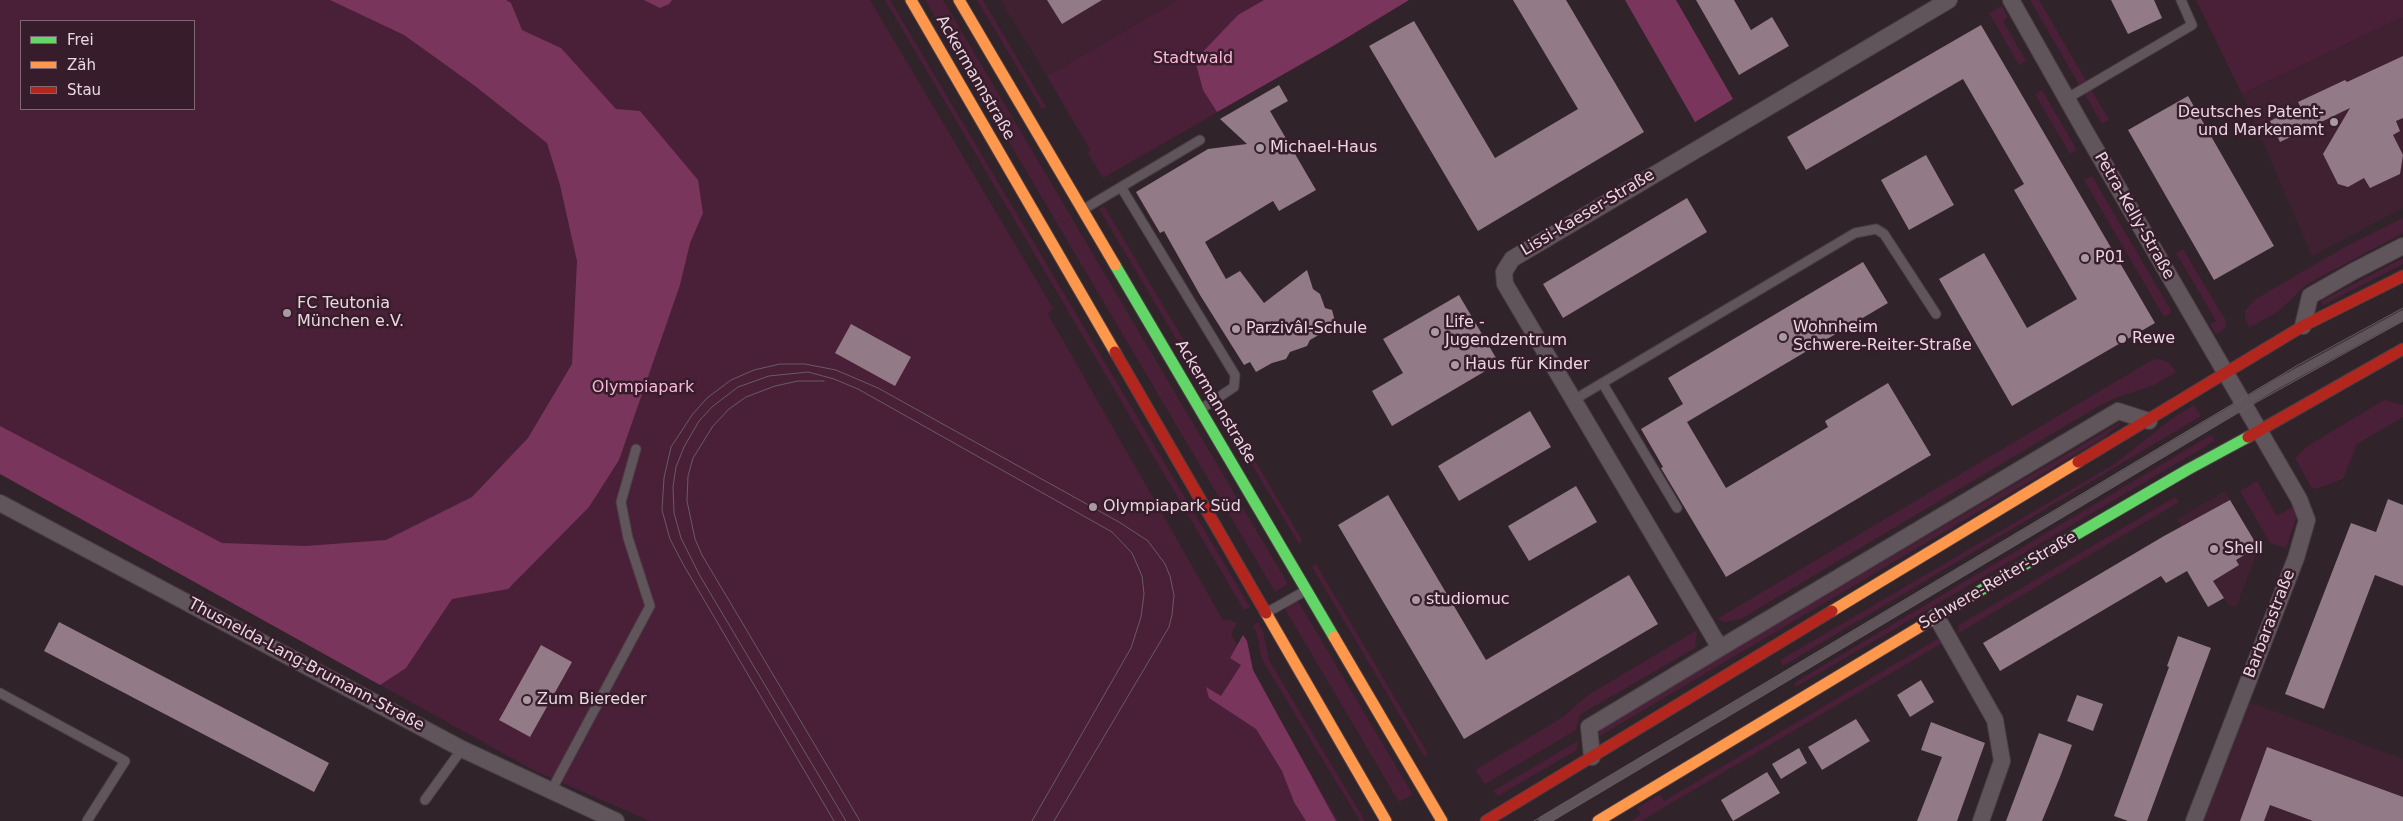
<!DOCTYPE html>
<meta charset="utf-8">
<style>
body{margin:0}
#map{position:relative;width:2403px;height:821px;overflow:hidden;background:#31232a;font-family:"DejaVu Sans",sans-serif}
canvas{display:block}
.legend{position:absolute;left:20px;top:20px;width:175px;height:90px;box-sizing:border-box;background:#371d2b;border:1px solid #7f6874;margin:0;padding:6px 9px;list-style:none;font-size:15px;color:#ead8e1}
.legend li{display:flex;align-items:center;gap:10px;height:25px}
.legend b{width:25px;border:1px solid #7f6874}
</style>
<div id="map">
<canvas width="2403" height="821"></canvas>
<ul class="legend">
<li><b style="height:6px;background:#63d668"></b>Frei</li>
<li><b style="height:6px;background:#ff974d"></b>Zäh</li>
<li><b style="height:6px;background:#b3261e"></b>Stau</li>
</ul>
</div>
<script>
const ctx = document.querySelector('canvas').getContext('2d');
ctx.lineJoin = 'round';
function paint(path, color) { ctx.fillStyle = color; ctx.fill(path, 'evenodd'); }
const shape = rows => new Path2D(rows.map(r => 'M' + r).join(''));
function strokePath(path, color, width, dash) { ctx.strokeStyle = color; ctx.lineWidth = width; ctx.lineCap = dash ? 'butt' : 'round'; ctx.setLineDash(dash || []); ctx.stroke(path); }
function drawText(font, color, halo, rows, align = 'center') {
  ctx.font = font + ' "DejaVu Sans",sans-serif'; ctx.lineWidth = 5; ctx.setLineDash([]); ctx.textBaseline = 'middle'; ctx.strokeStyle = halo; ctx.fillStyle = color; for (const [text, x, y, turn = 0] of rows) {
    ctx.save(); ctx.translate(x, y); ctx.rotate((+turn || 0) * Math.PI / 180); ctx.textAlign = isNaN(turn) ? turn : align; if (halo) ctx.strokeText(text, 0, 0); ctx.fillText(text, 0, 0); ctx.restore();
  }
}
const built = shape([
 [1000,0,1178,0,1047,76],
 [2403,17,2403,208,2312,256,2242,94],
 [2225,491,2259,548,2236,607,2227,604,2177,519],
 [2249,702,2403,759,2403,821,2202,821]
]);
const green = shape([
 [0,0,870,0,1053,308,1048,314,1223,620,1229,620,1237,623,1231,634,1338,821,650,821,535,771,0,474],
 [21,21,194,21,194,109,21,109],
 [885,0,890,0,1250,607,1244,610],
 [925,0,943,0,1288,584,1275,592],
 [977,0,983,0,1046,107,1042,109],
 [1178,0,1409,0,1333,46,1103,178,1087,152,1090,150,1047,76],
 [2030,0,2039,0,2109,120,2102,124],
 [2196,0,2403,0,2403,17,2242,94],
 [2002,6,2008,17,2003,21,2026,61,2019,65,1989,13],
 [2042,90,2077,150,2070,154,2035,94],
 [2092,176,2172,312,2164,317,2084,180],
 [1104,206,1214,391,1209,394,1099,209],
 [2403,218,2403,233,2307,284,2279,311,2249,328,2245,318,2245,311,2254,300,2343,248],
 [2183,249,2226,321,2225,328,2216,334,2210,324,2216,321,2176,253],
 [2403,258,2403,264,2323,305,2321,303,2323,300],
 [2159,359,2170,363,2176,372,2154,385,2118,397,2099,406,1741,619,1725,622,1717,619,2152,360],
 [2384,400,2403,405,2403,417,2357,444,2343,479,2316,489,2311,487,2295,458,2309,445],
 [1222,405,1302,540,1299,544,1220,411],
 [2194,405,2201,416,1783,666,1780,660,2113,465,2174,417],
 [2119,423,2121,423,2103,438,1598,737,1602,727],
 [2211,435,2215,441,1796,687,1794,683],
 [2257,481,2277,516,2292,507,2297,516,2286,548,2270,543,2240,491],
 [2175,497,2179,502,1957,634,1959,625],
 [1316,564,1428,754,1424,756,1312,567],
 [1298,601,1413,795,1399,802,1285,609],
 [1258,622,1263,631,1269,660,1365,821,1360,821,1265,665,1261,656,1257,633,1253,626],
 [1697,630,1695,648,1586,711,1580,715,1576,730,1485,784,1475,770,1563,717,1588,695],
 [1937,639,1944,642,1641,821,1631,821,1641,814,1637,808,1660,794,1664,801],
 [1578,741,1577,750,1498,796,1493,791]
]);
const forest = shape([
 [330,0,506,0,511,3,522,30,561,48,616,109,640,111,698,180,703,213,690,243,680,285,619,460,589,507,508,589,452,599,406,668,380,685,0,474,0,426,222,543,305,546,386,540,472,497,528,438,572,364,577,261,560,185,547,143,475,86,404,35],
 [644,0,672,0,669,4,660,8],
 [1264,0,1409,0,1333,46,1217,112,1203,90,1195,60,1238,15],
 [1625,0,1676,0,1733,99,1695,122],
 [1243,635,1247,641,1253,670,1336,821,1306,821,1294,802,1282,771,1256,729,1209,698,1206,687,1221,696,1241,665,1230,658]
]);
const building = shape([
 [1047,0,1102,0,1062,24],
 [1513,0,1566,0,1644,132,1478,231,1369,46,1414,21,1495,158,1578,109],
 [1696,0,1734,0,1751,30,1772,17,1789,46,1739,75],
 [2111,0,2154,0,2162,18,2128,34],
 [1981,25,2155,323,2012,406,1939,279,1984,253,2027,328,2077,299,2014,190,2024,184,1963,79,1806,170,1787,137],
 [2403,56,2403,118,2396,121,2400,131,2393,135,2403,155,2400,174,2370,188,2364,178,2348,187,2338,184,2323,154,2350,108,2280,142,2270,121,2300,106,2298,102,2345,80,2347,82],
 [1279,85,1288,101,1270,111,1316,190,1279,211,1273,201,1205,242,1226,279,1240,271,1264,303,1307,270,1313,289,1320,294,1325,308,1332,310,1336,325,1310,340,1307,346,1290,352,1286,359,1272,363,1256,372,1250,362,1244,365,1200,295,1164,231,1160,233,1136,192,1208,149,1247,144,1220,119],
 [2188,96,2274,246,2214,280,2128,130],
 [1926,155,1954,205,1909,230,1881,180],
 [1687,198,1707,232,1563,318,1543,284],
 [1863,262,1888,303,1687,422,1726,488,1828,427,1825,421,1888,383,1931,455,1726,577,1661,468,1663,467,1641,429,1683,404,1668,378],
 [1459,295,1499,363,1392,426,1372,391,1403,373,1383,339],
 [851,324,911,357,895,386,835,353],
 [1530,411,1551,447,1459,501,1438,466],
 [1576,486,1597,522,1529,561,1508,526],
 [1388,495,1486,660,1629,575,1658,624,1464,739,1338,525],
 [2388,499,2403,505,2403,586,2375,575,2324,709,2285,694,2351,523,2376,532],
 [2230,500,2258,547,2236,560,2239,565,2213,581,2224,598,2208,607,2187,571,2166,583,2161,576,2000,671,1983,643,2164,536],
 [59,622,329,763,314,792,44,651],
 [2178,636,2211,648,2147,821,2128,821,2114,816,2169,667,2167,666],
 [541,645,572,662,530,737,499,720],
 [1921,680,1934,702,1910,717,1897,695],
 [2077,695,2103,704,2093,731,2067,721],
 [1856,719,1870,741,1822,770,1808,747],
 [1931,722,1985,743,1957,821,1917,821,1942,757,1921,750],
 [2039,733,2072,745,2060,777,2042,821,2006,821],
 [2267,747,2403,797,2403,821,2313,821,2270,805,2264,821,2240,821],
 [1799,748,1807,763,1781,779,1772,764],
 [1767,772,1780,793,1733,821,1721,800]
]);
const lane = shape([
 [2066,99,2192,25,2181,0],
 [1121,187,1235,375,1234,387,1201,409],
 [1084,209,1200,140],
 [1603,384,1677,508],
 [1572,401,1855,233,1876,229,1884,234,1936,314],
 [1266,613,1305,591],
 [0,693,125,761,87,821],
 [551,791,650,606,628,538,621,502,636,449],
 [425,800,462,749],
 [1543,821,2275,385,2403,315]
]);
const street = shape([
 [2011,0,2085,131,2299,499,2307,520,2296,558,2194,821],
 [2303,326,2310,296,2354,271,2403,246],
 [0,503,462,749,616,821],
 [1936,616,1995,720,2002,761,1981,821],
 [1720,648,1505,284,1504,272,1512,259,1949,0],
 [1592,757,1589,727,1720,648,2118,411,2149,421]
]);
const fast = shape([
 [1115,265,1334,637],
 [1971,596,2187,470,2248,437]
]);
const slow = shape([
 [911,0,1115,352],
 [959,0,1115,265],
 [1832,611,2078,462],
 [1266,613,1386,821],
 [1334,637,1442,821],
 [1598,821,1971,596]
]);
const jam = shape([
 [1115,352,1266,613],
 [2248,437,2403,349],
 [2078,462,2303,326,2403,276],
 [1486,821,1832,611]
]);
const tram = shape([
 [824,381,798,381,775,386,746,397,729,409,713,426,693,458,688,476,687,501,695,539,702,555,860,821],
 [834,821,683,564,670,539,662,510,664,478,671,447,692,415,707,398,731,380,754,370,780,364,805,364,836,370,878,388,1119,522,1148,541,1165,564,1170,576,1174,595,1172,615,1169,627,1054,821],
 [846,821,700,576,681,538,674,513,673,487,676,467,684,447,699,421,713,406,738,387,769,376,808,372,834,379,858,389,1112,532,1132,553,1142,576,1144,594,1141,617,1131,648,1032,821],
 [1534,821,2298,365,2403,308],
 [1552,821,2246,408,2403,321]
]);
const markers = [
 [2334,122,5,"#a999a1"],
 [1260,148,5,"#a999a1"],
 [2085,258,5,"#a999a1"],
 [287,313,5,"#a999a1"],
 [1236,329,5,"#a999a1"],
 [1435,332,5,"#a999a1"],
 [1783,337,5,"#a999a1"],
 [2122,339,5,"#a999a1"],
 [1455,365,5,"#a999a1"],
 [1093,507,5,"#a999a1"],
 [2214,549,5,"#a999a1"],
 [1416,600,5,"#a999a1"],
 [527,700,5,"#a999a1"]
];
const parkNames = [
 ["Stadtwald",1193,59],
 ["Olympiapark",643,388]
];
const streetNames = [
 ["Ackermannstraße",975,78,60],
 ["Lissi-Kaeser-Straße",1588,213,-31],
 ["Petra-Kelly-Straße",2134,216,60],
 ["Ackermannstraße",1215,402,59],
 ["Schwere-Reiter-Straße",1998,581,-30],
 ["Barbarastraße",2270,624,-69],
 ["Thusnelda-Lang-Brumann-Straße",306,665,28]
];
const poiNames = [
 ["Deutsches Patent-",2324,113,"right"],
 ["und Markenamt",2324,131,"right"],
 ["Michael-Haus",1270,148],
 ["P01",2095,258],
 ["FC Teutonia",297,304],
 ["München e.V.",297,322],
 ["Life -",1445,323],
 ["Jugendzentrum",1445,341],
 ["Wohnheim",1793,328],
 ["Schwere-Reiter-Straße",1793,346],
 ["Parzivâl-Schule",1246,329],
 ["Rewe",2132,339],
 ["Haus für Kinder",1465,365],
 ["Olympiapark Süd",1103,507],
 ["Shell",2224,549],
 ["studiomuc",1426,600],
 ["Zum Biereder",537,700]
];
paint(built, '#3f2131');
paint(green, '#4a1f38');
paint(forest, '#7a355c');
paint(building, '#927a86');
strokePath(lane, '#4a3e44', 11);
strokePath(street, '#4a3e44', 18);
strokePath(fast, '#4a3e44', 13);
strokePath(slow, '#4a3e44', 13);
strokePath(jam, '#4a3e44', 13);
strokePath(lane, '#60555a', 9);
strokePath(street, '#60555a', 16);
strokePath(fast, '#63d668', 11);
strokePath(slow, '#ff974d', 11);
strokePath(jam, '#b3261e', 11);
strokePath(tram, '#685d62', 1);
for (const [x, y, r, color] of markers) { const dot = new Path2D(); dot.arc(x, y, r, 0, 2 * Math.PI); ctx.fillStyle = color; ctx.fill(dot); strokePath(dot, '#371d2b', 2); }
drawText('16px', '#fab7d9', '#371d2b', parkNames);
drawText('16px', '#ead8e1', '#371d2b', streetNames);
drawText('16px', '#ead8e1', '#371d2b', poiNames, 'left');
</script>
